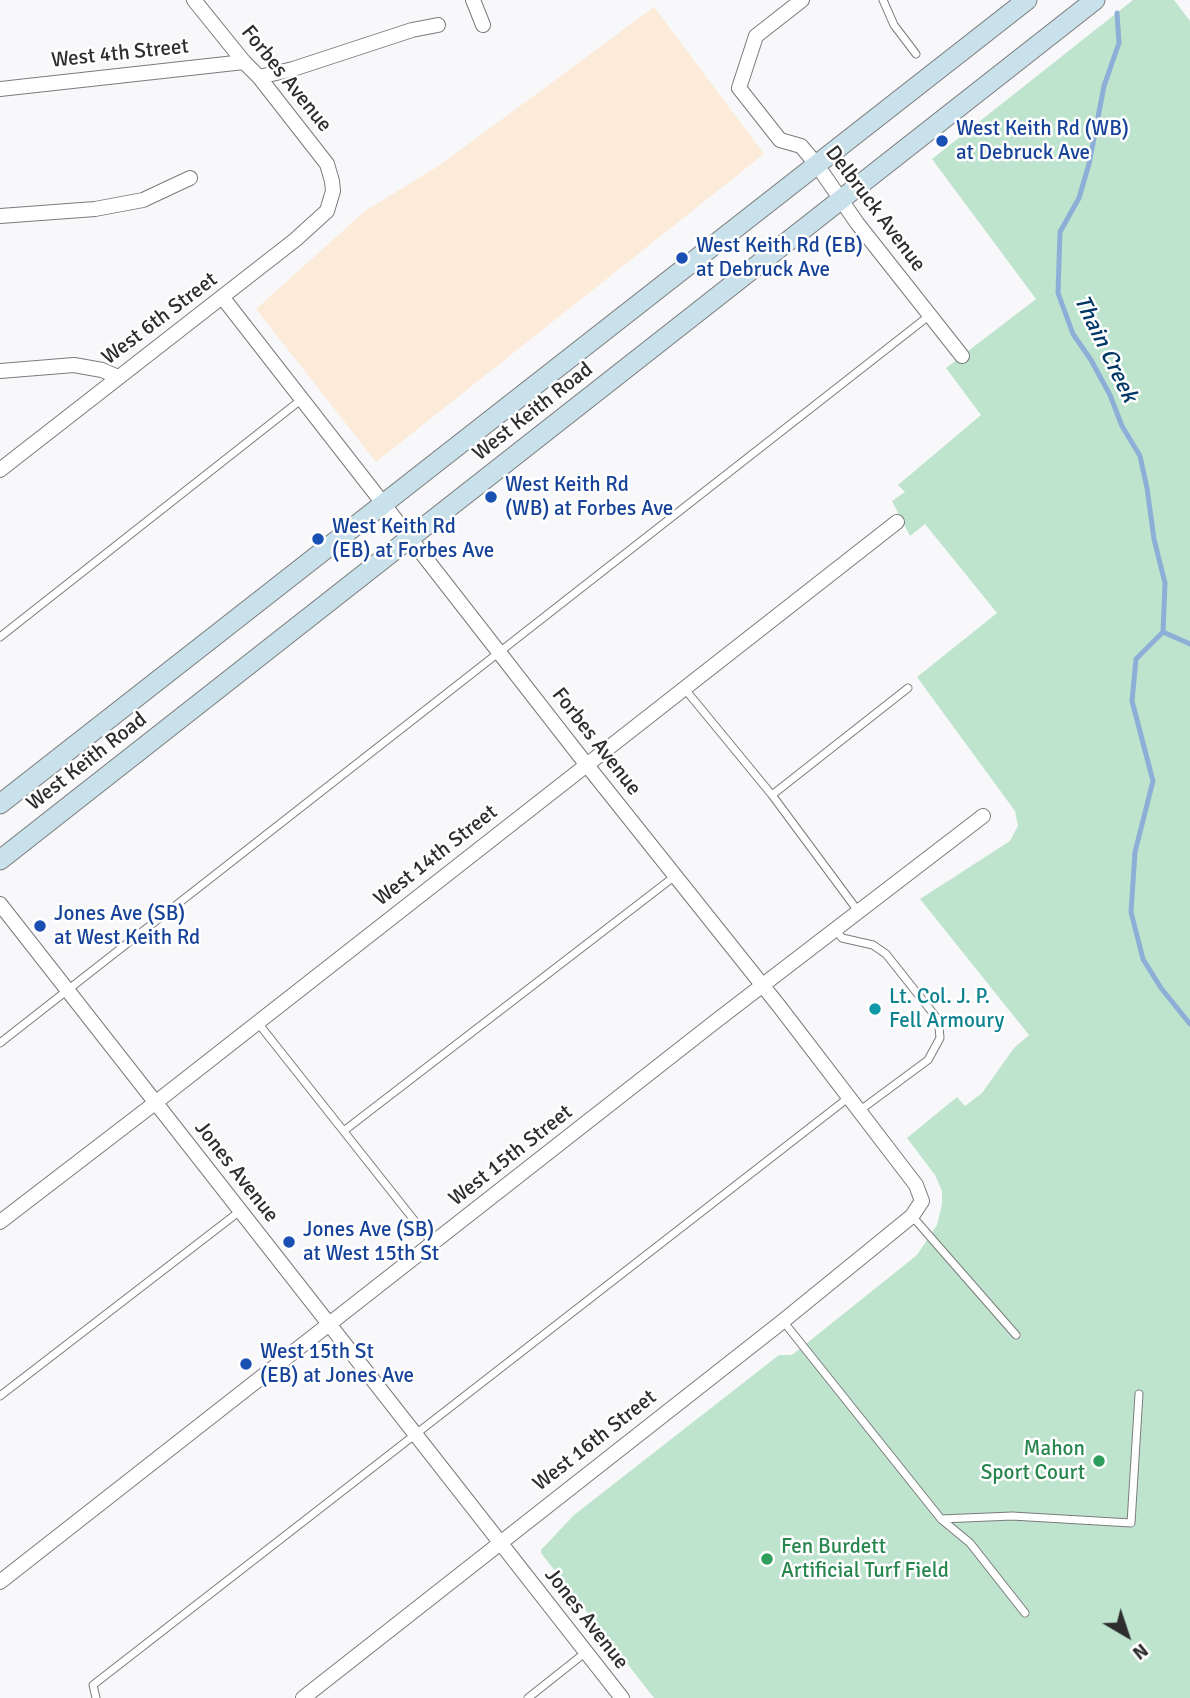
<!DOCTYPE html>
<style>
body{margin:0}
#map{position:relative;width:1190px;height:1698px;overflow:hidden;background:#f8f8fb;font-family:Signika,sans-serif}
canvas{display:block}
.north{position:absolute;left:1092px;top:1600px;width:70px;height:70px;-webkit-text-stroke:5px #fff;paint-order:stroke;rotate:141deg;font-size:19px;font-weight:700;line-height:28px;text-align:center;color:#2e2e2f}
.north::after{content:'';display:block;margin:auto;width:24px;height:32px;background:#2e2e2f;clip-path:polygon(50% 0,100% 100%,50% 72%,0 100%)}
</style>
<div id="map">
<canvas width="1190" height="1698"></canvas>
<div class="north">N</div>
</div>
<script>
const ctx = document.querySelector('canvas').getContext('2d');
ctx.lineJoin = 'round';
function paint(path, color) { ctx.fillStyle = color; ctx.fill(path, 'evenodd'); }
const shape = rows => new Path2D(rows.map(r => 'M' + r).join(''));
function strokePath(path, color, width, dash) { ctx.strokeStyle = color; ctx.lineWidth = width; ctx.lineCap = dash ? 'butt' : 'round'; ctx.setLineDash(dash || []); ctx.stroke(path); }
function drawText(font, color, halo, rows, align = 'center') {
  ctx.font = font + ' Signika,sans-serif'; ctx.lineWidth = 5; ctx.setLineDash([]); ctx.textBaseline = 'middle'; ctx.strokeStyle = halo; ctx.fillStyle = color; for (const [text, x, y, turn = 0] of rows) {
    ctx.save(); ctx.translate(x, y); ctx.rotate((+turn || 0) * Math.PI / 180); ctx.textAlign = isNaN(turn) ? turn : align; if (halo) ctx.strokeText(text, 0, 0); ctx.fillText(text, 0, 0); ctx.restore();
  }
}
const education = shape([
 [654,7,764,154,376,462,256,309,365,211,440,165]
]);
const green = shape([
 [1133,0,1174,0,1190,21,1190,1698,654,1698,541,1553,541,1550,574,1515,779,1355,792,1355,917,1255,937,1225,942,1204,942,1191,935,1175,907,1138,957,1097,965,1106,982,1093,1014,1048,1029,1035,920,899,1010,841,1018,826,1015,811,917,677,997,613,925,524,910,536,892,501,905,492,898,485,981,415,946,368,1036,299,932,159]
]);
const stream = shape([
 [1117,13,1119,43,1104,86,1089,164,1079,198,1060,232,1058,293,1073,334,1091,360,1110,395,1122,426,1140,456,1147,488,1154,539,1165,583,1163,632],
 [1163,632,1136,659,1132,701,1153,781,1135,852,1131,912,1143,959,1161,988,1190,1024],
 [1163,632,1190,644]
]);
const lane = shape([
 [883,0,894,25,916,54],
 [0,637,302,399],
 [684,688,772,795,858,911],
 [772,795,908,688],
 [835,929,842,938,873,945,886,954,936,1017,939,1027,940,1038,928,1060,859,1111],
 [258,1023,433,1244],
 [0,1043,930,315],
 [345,1130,675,876],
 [912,1216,1016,1335],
 [783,1321,941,1519,970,1543,1025,1613],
 [0,1396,240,1211],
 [941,1519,1012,1516,1131,1523,1139,1394],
 [96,1698,93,1685,848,1098],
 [528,1698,586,1652]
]);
const street = shape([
 [473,0,483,25],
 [802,0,756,36,739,88,780,140,801,146,817,165,857,223,962,356],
 [259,77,293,69,412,30,438,25],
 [0,89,244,62],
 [0,216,95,209,143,200,190,178],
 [223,298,586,764,779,1006,916,1185,922,1201,912,1216,783,1321,303,1698],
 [0,371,74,365,102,370,118,377],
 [0,470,295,240,327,211,333,191,332,181,327,164,259,77,244,62,194,0],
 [0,904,622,1698],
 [0,1222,155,1103,897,522],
 [0,1582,716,1021,983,816]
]);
const secondary = shape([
 [0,804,1027,0],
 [0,860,1095,0]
]);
const markers = [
 [942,141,7,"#1a4fb4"],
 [682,258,7,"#1a4fb4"],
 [491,497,7,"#1a4fb4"],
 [318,539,7,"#1a4fb4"],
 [40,926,7,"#1a4fb4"],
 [875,1009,7,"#0f9aa8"],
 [289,1242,7,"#1a4fb4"],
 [246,1364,7,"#1a4fb4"],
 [1099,1461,7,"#2e9e5b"],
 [767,1559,7,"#2e9e5b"]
];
const streetNames = [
 ["West 4th Street",120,54,-6],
 ["Forbes Avenue",286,79,51],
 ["Delbruck Avenue",875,209,53],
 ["West 6th Street",160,319,-37],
 ["West Keith Road",533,412,-38],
 ["Forbes Avenue",596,742,52],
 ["West Keith Road",87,762,-38],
 ["West 14th Street",436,856,-38],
 ["West 15th Street",511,1156,-38],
 ["Jones Avenue",236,1172,52],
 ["West 16th Street",595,1441,-38],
 ["Jones Avenue",586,1619,52]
];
const transitNames = [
 ["West Keith Rd (WB)",956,129],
 ["at Debruck Ave",956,153],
 ["West Keith Rd (EB)",696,246],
 ["at Debruck Ave",696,270],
 ["West Keith Rd",505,485],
 ["(WB) at Forbes Ave",505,509],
 ["West Keith Rd",332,527],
 ["(EB) at Forbes Ave",332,551],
 ["Jones Ave (SB)",54,914],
 ["at West Keith Rd",54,938],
 ["Jones Ave (SB)",303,1230],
 ["at West 15th St",303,1254],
 ["West 15th St",260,1352],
 ["(EB) at Jones Ave",260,1376]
];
const cultureNames = [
 ["Lt. Col. J. P.",889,997],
 ["Fell Armoury",889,1021]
];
const leisureNames = [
 ["Mahon",1085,1449],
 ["Sport Court",1085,1473],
 ["Fen Burdett",781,1547,"left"],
 ["Artificial Turf Field",781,1571,"left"]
];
const waterNames = [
 ["Thain Creek",1105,349,64]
];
paint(education, '#fdebda');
paint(green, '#bee4ce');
strokePath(stream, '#8dafd7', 5);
strokePath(lane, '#7b7b7d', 9);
strokePath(street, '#7b7b7d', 16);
strokePath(secondary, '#7b7b7d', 21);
strokePath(lane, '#fff', 7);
strokePath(street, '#fff', 14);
strokePath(secondary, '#c8e1ea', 19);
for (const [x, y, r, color] of markers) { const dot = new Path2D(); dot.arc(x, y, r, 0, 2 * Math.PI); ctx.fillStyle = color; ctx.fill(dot); strokePath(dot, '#fff', 2.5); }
drawText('21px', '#2e2e2f', '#fff', streetNames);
drawText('21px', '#164399', '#fff', transitNames, 'left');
drawText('21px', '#0d838f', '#fff', cultureNames, 'left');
drawText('21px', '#27864d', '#fff', leisureNames, 'right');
drawText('italic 23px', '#013767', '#fff', waterNames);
</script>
